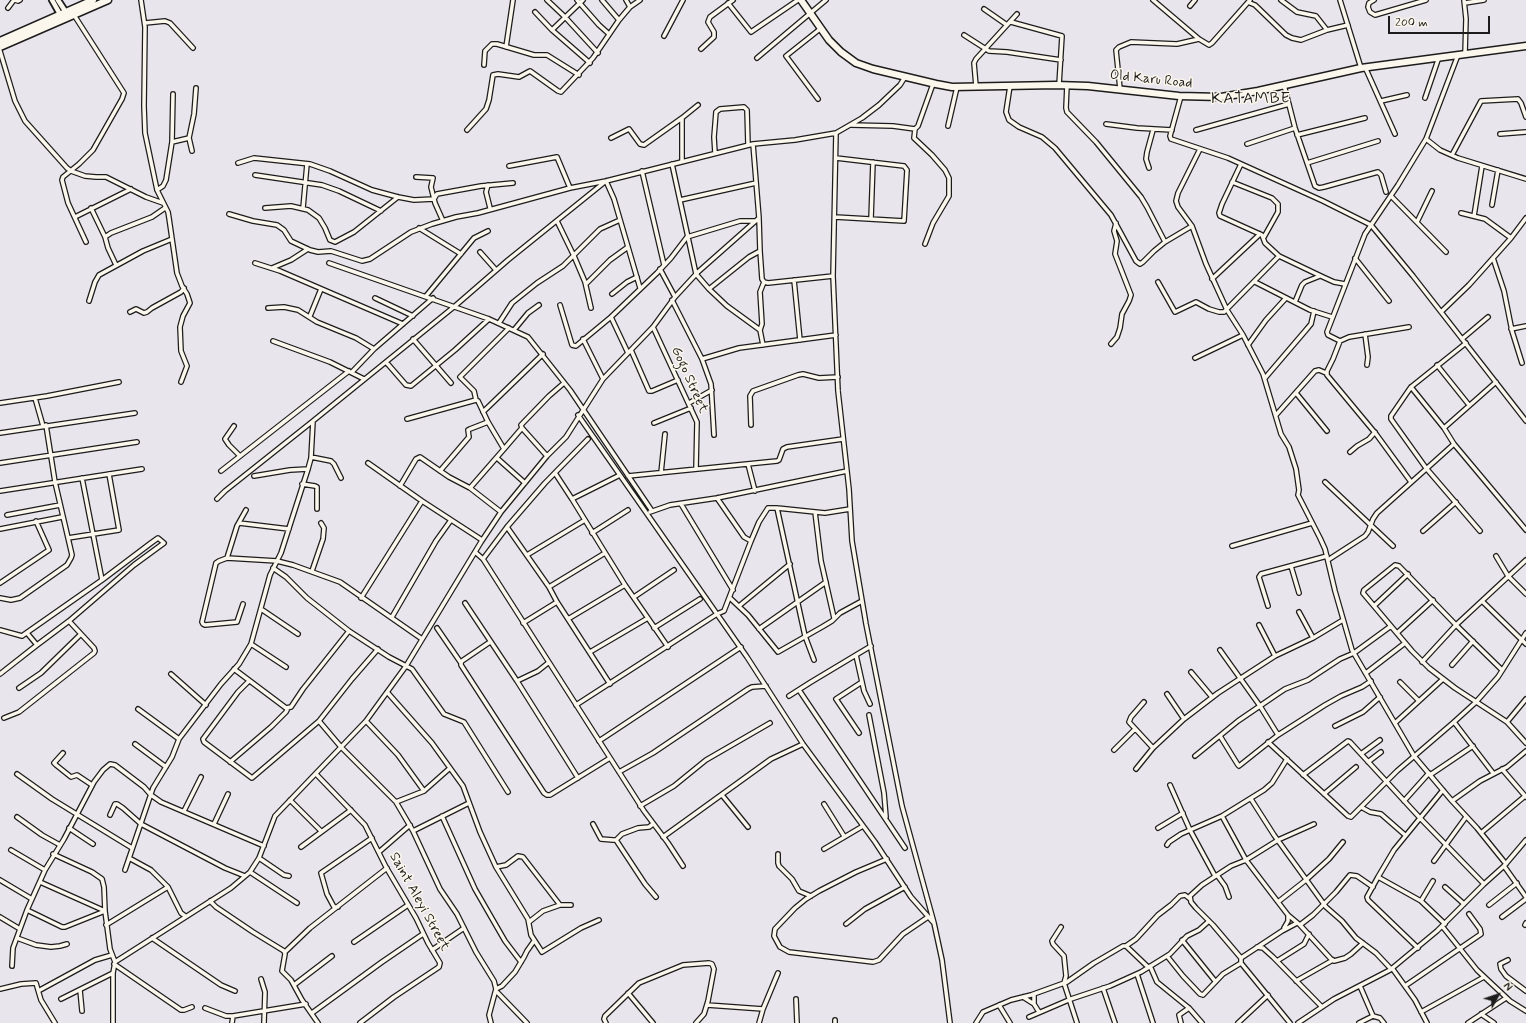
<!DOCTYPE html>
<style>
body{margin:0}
#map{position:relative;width:1526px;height:1023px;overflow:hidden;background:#e9e5ec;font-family:Mynerve,sans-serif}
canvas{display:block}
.north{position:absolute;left:1478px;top:975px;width:40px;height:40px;-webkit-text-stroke:3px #fbf7ec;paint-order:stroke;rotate:50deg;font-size:11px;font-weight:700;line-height:16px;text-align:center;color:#1c1c1c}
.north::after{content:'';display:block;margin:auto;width:14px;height:18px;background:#1c1c1c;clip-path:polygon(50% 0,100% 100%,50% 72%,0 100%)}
.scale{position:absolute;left:1388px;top:16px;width:102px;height:18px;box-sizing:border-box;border:2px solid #1c1c1c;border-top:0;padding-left:5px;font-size:12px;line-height:14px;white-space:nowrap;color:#1c1c1c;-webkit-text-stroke:3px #fbf7ec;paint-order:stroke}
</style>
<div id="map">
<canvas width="1526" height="1023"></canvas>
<div class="north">N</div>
<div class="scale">200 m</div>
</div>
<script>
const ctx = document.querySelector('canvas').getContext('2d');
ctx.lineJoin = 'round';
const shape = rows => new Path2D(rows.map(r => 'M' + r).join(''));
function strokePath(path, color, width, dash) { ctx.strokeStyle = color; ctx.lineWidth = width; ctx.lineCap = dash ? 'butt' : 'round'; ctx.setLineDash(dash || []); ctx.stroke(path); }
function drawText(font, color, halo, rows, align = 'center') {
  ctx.font = font + ' Mynerve,sans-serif'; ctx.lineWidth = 3; ctx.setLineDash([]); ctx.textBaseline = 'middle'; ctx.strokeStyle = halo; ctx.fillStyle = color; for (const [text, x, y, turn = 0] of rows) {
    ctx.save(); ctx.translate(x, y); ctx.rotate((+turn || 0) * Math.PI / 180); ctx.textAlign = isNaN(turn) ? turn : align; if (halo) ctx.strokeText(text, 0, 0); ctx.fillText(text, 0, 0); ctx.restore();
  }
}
const minor = shape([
 [15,0,18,1,20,0],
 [141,0,145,27,144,106,145,133,157,190,168,212,169,218,177,273,182,286,187,294,190,303,183,316,180,327,181,351,187,366,181,382],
 [547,0,565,17,598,53],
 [577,0,599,25,609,34],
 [602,0,619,20],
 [626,0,630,7],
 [1153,0,1199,39,1209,45,1212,43,1250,0],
 [1281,0,1297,12,1316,16,1327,30],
 [1340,0,1361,68],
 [1374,0,1369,3,1368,7,1370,12,1375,15,1426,0],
 [1464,0,1466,19,1465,54],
 [1249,1,1250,3,1255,5,1286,35,1292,38,1301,40,1327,30,1348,25],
 [728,3,751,32,798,0],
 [1465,3,1484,0],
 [1190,6,1195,0],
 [8,8,14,0],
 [984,9,1007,25],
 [535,12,552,30,590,63],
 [74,15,124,93,122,99,93,150,79,164,63,177,62,180,68,203,86,242],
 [1011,22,1062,36,1059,85],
 [145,23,165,21,170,23,193,48],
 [552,30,583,0],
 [964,35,989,51,1007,52,1061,60],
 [664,36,683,0],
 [506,47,513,0],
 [701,49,714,37,714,32,708,22,710,17,733,0],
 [0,51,15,101,25,121,67,168,71,171,85,176,96,177,106,177,146,197,163,203],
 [757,58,826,0],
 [484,65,485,51,492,44,497,44,534,55,547,55,579,75],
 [1365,67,1395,134],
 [905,77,900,85,879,105,862,118,836,133,833,276,838,391,849,489,852,541,866,624,902,806,934,923,942,960,950,1023],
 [1067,85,1066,108,1067,112,1096,142,1141,197,1147,207,1165,242],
 [1284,85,1295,128,1315,186,1319,188,1324,187,1378,172,1381,175,1386,192],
 [976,86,974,63,976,59,1017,14],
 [1010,86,1006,112,1009,120,1019,127,1042,137,1055,148,1111,215,1136,261,1140,264,1143,262,1154,251,1165,242,1192,226],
 [1120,89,1116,50,1119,47,1131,42,1177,44,1199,39],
 [1181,96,1170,136,1171,139,1228,158,1323,201,1371,225,1413,276,1526,421],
 [1425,98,1439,57],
 [818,99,786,56,820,29],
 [1381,101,1407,95],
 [1106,124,1137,128,1172,130],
 [851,125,893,126,915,129,918,126,933,84],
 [948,126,957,87],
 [915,129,914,138,932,155,945,170,949,178,949,196,933,223,925,244],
 [467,130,486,109,489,100,493,75,498,74,519,77,530,71,558,91,561,92,593,58,619,20,630,7,640,0],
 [1196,130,1289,104],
 [1500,134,1526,132],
 [1297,135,1365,118],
 [611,138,629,129,640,144,644,145,682,118],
 [1426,139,1440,150,1458,158,1526,179],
 [172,142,173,94],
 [1247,144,1295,128],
 [1200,149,1178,193,1176,201,1178,207,1192,226,1206,264,1227,310,1243,335,1263,374,1281,434,1289,447,1296,469,1299,490,1298,495,1320,538,1325,549,1335,591,1352,650,1414,756,1452,801,1477,828,1506,864],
 [192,151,189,138,194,114,196,88],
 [715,153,714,137,716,112,720,109,744,107,747,110,748,145],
 [1452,155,1481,101,1518,99,1521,103,1526,117],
 [682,161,682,118,698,105],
 [238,163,254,158,310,164,330,171,372,190,398,197,414,200,434,199,431,187,433,178,416,177],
 [1307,163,1378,141],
 [672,164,696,274,709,289,727,306,760,330],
 [1241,164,1222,204,1219,213,1220,216,1262,235,1265,243,1279,256,1323,277,1334,282,1345,284],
 [509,166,557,157,570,188],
 [1149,168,1146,159,1147,152,1153,130],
 [642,171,664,265],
 [255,175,322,185,339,191,381,211],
 [1232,182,1272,198,1278,204,1278,212,1264,237],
 [488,185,486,192,490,208],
 [157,190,163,186,166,180,172,142,189,138],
 [1391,196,1446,252],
 [680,200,756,183],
 [1492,205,1498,170],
 [91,208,105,237],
 [265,208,291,206,308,210,319,218,325,228,330,240,335,242,354,232,398,197],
 [303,208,307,164],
 [1461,213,1485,219,1511,238],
 [229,214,253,221,277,225,284,230,291,241,310,250,318,252,331,251,362,261,370,259,411,232,432,224,456,217,478,213,570,188,606,181,753,144,795,140,836,133],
 [1474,216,1482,166],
 [75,217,131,189],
 [835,217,904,221,907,170,904,166,836,158],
 [759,219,760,251,762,279,764,282,768,283,833,276],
 [871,219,873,162],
 [443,221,435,203,434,199,437,194,481,186,513,183],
 [557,221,574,256,585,282,591,308],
 [1417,222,1432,191],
 [419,228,461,254],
 [480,252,496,270],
 [1355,258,1389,301],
 [1493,258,1504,291,1512,331,1522,363],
 [255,263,280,271,403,324],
 [329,263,489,319,528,337,570,390,652,511],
 [116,265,108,248,105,237,111,233,152,217,165,208],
 [272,268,291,260,308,249],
 [660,269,675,297],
 [1212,279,1260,234],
 [794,280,800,340],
 [1158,282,1175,312,1196,302,1209,309,1219,312,1224,312,1279,256],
 [1255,282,1310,310,1332,317],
 [586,284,610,260,628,247],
 [709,289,749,257,760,251],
 [612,294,627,282,637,277],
 [426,296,474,238,488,231],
 [375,298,413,316],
 [672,300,702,359,711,384,714,435],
 [89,301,95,282,99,275,143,251,172,239],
 [1295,302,1302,285,1305,282,1320,276],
 [560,305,572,345,576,346,611,317,657,273,671,258,687,237,740,221,756,221],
 [268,308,284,307,298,310,317,322,356,338,374,349,352,372],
 [130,312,136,309,144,313,147,312,152,308,181,292,184,288],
 [1441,312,1469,285,1511,238,1526,218],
 [310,316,321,289],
 [611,317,628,353],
 [499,323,512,303,537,283,563,266,600,229,620,220],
 [653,327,697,422,696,469],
 [1409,327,1349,337,1340,341,1328,335,1327,332,1365,234,1398,185,1426,139,1458,55],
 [1511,329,1526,326],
 [514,330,528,313,539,305],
 [1365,334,1368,357,1367,365],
 [413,339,451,383],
 [583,339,603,379],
 [1462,339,1488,317],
 [273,341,330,362,364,379],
 [1340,341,1333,359,1327,371,1327,375,1376,434,1411,482],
 [1111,344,1117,337,1120,328,1122,314,1129,301,1131,295,1115,254,1117,241,1114,231,1116,223],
 [763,345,760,330,762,324,760,292,764,282],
 [1248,345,1266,320,1286,298],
 [374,349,433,298],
 [631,350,649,391,652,391,678,380],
 [1195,358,1243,335],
 [702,359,739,348,836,335],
 [386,362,406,385,411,386,455,350,489,319],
 [1437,365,1469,405],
 [1265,378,1306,330,1311,324,1314,311],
 [1496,382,1444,428,1454,444,1526,530],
 [1411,387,1391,416,1391,419,1426,468,1480,531],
 [1296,393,1327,431],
 [35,398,43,426],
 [0,403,47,396,119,382],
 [689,403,712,390],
 [483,412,543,354],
 [578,415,747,657,803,744,875,842,911,897,933,922],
 [1276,415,1315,371,1319,370,1326,373],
 [407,419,476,400],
 [654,423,691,408],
 [751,425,750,396,753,391,798,375,803,374,819,378,838,377],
 [234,426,225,439,229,445,240,456],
 [1444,428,1411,387,1466,343],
 [0,433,135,413],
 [504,449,522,428],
 [1350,452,1357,446,1369,439,1375,432],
 [547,456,522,428,521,425,549,396,564,383],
 [311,457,331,461,334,464,341,478],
 [497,458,525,483],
 [0,463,137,442],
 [368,463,422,501,482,540],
 [748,464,755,491],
 [221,471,349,371],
 [440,471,469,437,468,430,470,429,488,422],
 [555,473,572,499,625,585,668,647],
 [661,473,665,434],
 [254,476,290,470,308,469],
 [628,476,777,461,779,460,783,449,787,447,843,439],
 [82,478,102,580],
 [1325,482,1393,546],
 [302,484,315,486,317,487,317,509],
 [400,486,416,459,420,457,449,477,470,488,501,512],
 [470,488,504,449,488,422,478,401,476,400,474,391,460,377,509,328],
 [0,491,142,469],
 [717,498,744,537,751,541,759,522,768,508,777,508,825,513,850,509],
 [217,499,225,491,313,421],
 [572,499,620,475],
 [681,504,733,590],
 [777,508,805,636,814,660],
 [650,512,670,505,717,498,847,471],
 [815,512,821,561,834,618],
 [7,515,60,505],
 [239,523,289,529],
 [507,527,549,587,557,602,610,684],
 [0,529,62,517],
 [1423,531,1456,502],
 [592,533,628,510],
 [68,538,119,530,109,474],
 [1232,546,1312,523],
 [475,552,483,559,644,811,668,843,683,866],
 [527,555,585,520],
 [1496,556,1508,576,1526,594],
 [227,558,237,526,246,510],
 [483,559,507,527,545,483,588,439],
 [1328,560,1365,536,1368,532,1373,519,1377,513,1454,444],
 [1291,566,1299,593],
 [273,568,286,577,307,598,349,631,389,657,412,669,444,714,464,722,508,792],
 [312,571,323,539,324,528,321,523],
 [0,583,49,550,36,521],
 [549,587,605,553],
 [634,597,674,570],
 [0,598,11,600,20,598,67,565,71,558,72,555,55,482,46,425],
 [361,598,422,501],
 [730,598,748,615,778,652,822,627,832,621,840,613,862,601],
 [1482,601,1526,644],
 [465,603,517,681,538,671,548,663],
 [243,604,237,622,205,625,203,624,202,622,216,563,219,561,227,558,277,561,293,565,340,582,422,639],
 [739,606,790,564],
 [1268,606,1259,577,1261,574,1327,556],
 [1374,606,1408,574],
 [261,609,298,634],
 [1299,612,1313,638],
 [392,617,436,541,451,520],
 [568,619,625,585],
 [523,623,557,602],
 [1259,625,1275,656],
 [437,628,461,663],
 [654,628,700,599],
 [759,629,826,582],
 [0,630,22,636,102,580,151,543,158,538,164,543,134,565,69,621,37,645,0,674],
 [27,633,37,645],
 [1397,633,1433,600],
 [490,642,462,661,461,663,461,665,544,793,547,795,550,795,610,758],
 [251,644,286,667],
 [1220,650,1260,706,1278,735],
 [590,652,648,618],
 [856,655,864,691,870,704],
 [1422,662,1456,625,1526,560],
 [1452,665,1473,641],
 [234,669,286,708,291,707,303,689,349,631],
 [1502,670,1456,625,1399,566,1395,565,1364,590,1363,593,1412,651,1429,668,1455,688,1507,722,1526,743],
 [1191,672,1212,697],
 [1366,673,1405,643],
 [171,674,206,705],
 [249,681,238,692,203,739,204,742,252,778,319,721,352,679,378,649],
 [517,681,578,778],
 [1400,682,1419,701],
 [19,688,41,673,81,634],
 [799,690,905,848],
 [387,692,432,743,463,786,480,832,496,867,528,919,531,935,542,952,581,928,599,920],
 [1167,694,1184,719],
 [789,696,811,682,871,646],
 [1144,702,1131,717,1129,722,1153,748],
 [576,705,717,614,724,611,751,541],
 [869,715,884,793,886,817],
 [4,718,19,712,94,653,95,651,94,648,69,621],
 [319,721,341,747,396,802,413,831,440,889,457,914,476,952,494,981,496,989,489,1015,491,1023],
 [366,721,398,755,424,791],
 [1454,722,1493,773],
 [1507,722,1526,699],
 [1395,723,1443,679],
 [1335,726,1363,712,1380,697],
 [859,733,836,699,862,682],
 [1220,736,1238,765,1239,766,1278,735,1325,705,1341,696,1362,687,1371,681],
 [179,739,221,684,239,664,251,644,270,575,281,553,308,469,311,458,313,421,455,306,508,260,606,181,614,199,640,288],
 [599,741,741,647],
 [1268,742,1348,816,1351,817,1397,771,1454,722,1476,702,1498,677,1526,633],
 [135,744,166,767],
 [1114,750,1135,729],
 [63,753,54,763,56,765,71,777,77,775,92,785],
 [1361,754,1380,740],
 [1195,756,1238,721,1276,695,1285,689,1308,680,1340,659,1354,653,1391,626],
 [230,762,271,727,286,712,288,708],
 [1368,762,1381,752],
 [1136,769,1153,748,1184,719,1218,693,1275,656,1313,638,1343,620],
 [1502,769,1526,797],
 [619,772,653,753,748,689,752,687,766,686],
 [17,774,52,799,132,848],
 [316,774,365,825,386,867,416,918,428,943,440,963,439,967,394,997,360,1023],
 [1303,775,1348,741,1350,742,1420,818,1484,884],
 [1430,775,1473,746],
 [1170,785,1190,830,1215,876],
 [1324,794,1356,767],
 [722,795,748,827],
 [1251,799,1274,835,1326,907,1342,921,1356,938,1376,953,1391,969],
 [290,800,321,831],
 [1404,801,1429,773],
 [1452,801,1480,781,1507,767,1526,751],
 [396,802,424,791,450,768],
 [824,804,844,836],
 [640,806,674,786,706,760,770,723],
 [1361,807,1370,812,1381,814,1405,835],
 [184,811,201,777],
 [110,815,115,804,117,804,123,808,141,824,225,868,245,876],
 [442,816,475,889,505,941,521,962],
 [1222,816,1246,860,1278,902,1288,915,1300,925,1331,959,1334,961,1345,958,1351,954,1363,943],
 [17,817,42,835,60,845],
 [214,824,228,794],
 [593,824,601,839,613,840,616,840,622,834,638,828,649,827,653,824],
 [69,828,93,844],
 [1158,828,1183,813],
 [413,831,469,803],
 [1481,833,1525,796],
 [663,837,771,759,803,744],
 [616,840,645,884,656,897],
 [1167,845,1169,842,1181,834,1222,816,1264,790,1272,783,1287,759],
 [301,847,351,810],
 [824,849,863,826],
 [11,850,45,870],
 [379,852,410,825],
 [53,854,92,872,102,879,104,887,105,911,110,949,115,962],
 [778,854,778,863,779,866,792,879,799,891,811,896],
 [129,858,151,870,168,887],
 [259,858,284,875,289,876],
 [887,859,856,872,819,891,806,899,795,908,775,929,774,936,780,947,789,952,873,962,879,960,903,934,928,917],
 [1434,861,1466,817],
 [1504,866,1526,840],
 [496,867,506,865,518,856,523,857,560,905],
 [125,870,153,788,172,757,179,739,138,709],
 [250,872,297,903],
 [1217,875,1225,886,1229,897],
 [1378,877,1394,850,1443,790],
 [0,880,32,899],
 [40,882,105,911],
 [1445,887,1464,904],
 [210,901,216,907,253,932,284,951,285,954,282,971,291,980,302,1000,318,1023],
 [1421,901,1433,881],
 [1278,902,1306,880,1329,859,1343,842],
 [1489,905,1517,883],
 [338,907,334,907,327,894,321,873,372,838],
 [27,910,62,927,65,927,105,911],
 [0,917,20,929],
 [1502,917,1526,899],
 [529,922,543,911,560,905,571,905],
 [846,924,865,909,905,887],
 [106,925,168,887,181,913,185,916],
 [1300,925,1313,915,1336,892,1350,875,1357,876,1373,887],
 [1525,925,1526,923],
 [1442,926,1477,970,1510,1001,1526,1011],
 [1061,927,1052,941,1053,944,1064,956,1066,976,1064,983,1077,1023],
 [1284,928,1288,921,1288,915],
 [17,938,36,945,51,947,60,946,67,944],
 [152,938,221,985,235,991],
 [1182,940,1215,981],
 [354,942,408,905],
 [1126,946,1136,939,1158,915,1171,905,1180,896,1185,895,1190,899],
 [1257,947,1263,948,1273,957,1322,1007],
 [1418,948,1368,900,1367,897,1378,877,1421,901,1445,924],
 [432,950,464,928],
 [285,952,310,928,387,868],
 [1167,956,1183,976,1200,994,1203,995,1223,974,1241,963],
 [1241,958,1282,931,1297,923],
 [1508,960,1500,964,1501,969,1506,976,1526,991],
 [1277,961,1304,944,1309,934],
 [114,964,181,1010,184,1010,192,1007],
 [12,966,13,948,27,910,45,870,64,839,94,782,103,770,110,764,115,765,144,787,151,795,161,802,264,846],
 [1150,966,1157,982,1189,1008,1202,1023],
 [1392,968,1415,1000,1427,1023],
 [1137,974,1153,1023],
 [261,979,265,992,264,1023],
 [1296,981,1333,960],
 [294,985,332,956],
 [1405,986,1481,934,1480,929,1469,914],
 [1103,988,1115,1023],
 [0,989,21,984,36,983,38,990,40,990,95,960,112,955],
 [496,989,502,986,515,972,524,957,527,951,534,941],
 [38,990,41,1000,55,1023],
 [80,990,82,1011],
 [496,991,527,1023],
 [628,993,653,1023],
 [1034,994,1034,1004,1039,1012],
 [1023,997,1034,1004],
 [61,999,113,973],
 [796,999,797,1023],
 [707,1005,763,1009],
 [999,1005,1010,1023],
 [205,1008,226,1016,233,1016,306,1004],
 [1421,1012,1484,977],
 [312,1013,382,962,423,934],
 [1481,1014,1494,1023],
 [1373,1016,1380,1018,1384,1023],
 [1029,1017,1071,999,1110,986,1141,972,1170,954,1187,936,1199,930,1209,921],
 [835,1020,835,1023],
 [113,1023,113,973,115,962,231,888,250,872,259,858,275,816,366,721,406,666,481,542,501,512,547,456,566,437,603,379,653,327,675,297,698,272,759,218,753,144],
 [232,1023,233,1016],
 [606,1023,604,1019,605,1016,639,983,683,965,709,963,712,964,714,969,708,1001,704,1014,696,1023],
 [759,1023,763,1009,778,973],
 [976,1023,983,1012,1011,1000,1031,995,1067,982,1094,963,1123,946,1126,946,1148,967],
 [1181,1023,1179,1015,1189,1008],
 [1238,1023,1268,995],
 [1290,1023,1241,963,1241,958,1213,925,1196,908,1191,902,1190,896,1202,885,1231,866,1246,860,1278,840,1314,824],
 [1298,1023,1334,999,1390,970,1437,931,1484,884,1504,866,1526,897],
 [1359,1023,1373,1016,1360,986],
 [1468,1023,1506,998]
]);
const tertiary = shape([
 [52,0,61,16],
 [58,0,67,14]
]);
const primary = shape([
 [801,0,829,40,841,52,856,63,873,69,936,84,952,87,1056,85,1088,86,1179,96,1221,97,1258,91,1361,68,1526,46],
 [0,41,93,0],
 [0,47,108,0]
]);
const streetNames = [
 ["Old Karu Road",1151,80,6],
 ["Gogo Street",689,380,66],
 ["Saint Aleyi Street",419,902,61]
];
const quarterNames = [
 ["KATAMBE",1251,100]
];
strokePath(minor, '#1c1c1c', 6);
strokePath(tertiary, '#1c1c1c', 8);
strokePath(primary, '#1c1c1c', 9);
strokePath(minor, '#fbf7ec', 3.5);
strokePath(tertiary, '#fbf7ec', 4.5);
strokePath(primary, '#fbf7ec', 6);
drawText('14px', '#1c1c1c', '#fbf7ec', streetNames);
ctx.letterSpacing = '1px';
drawText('16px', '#1c1c1c', '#fbf7ec', quarterNames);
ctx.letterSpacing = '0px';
</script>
